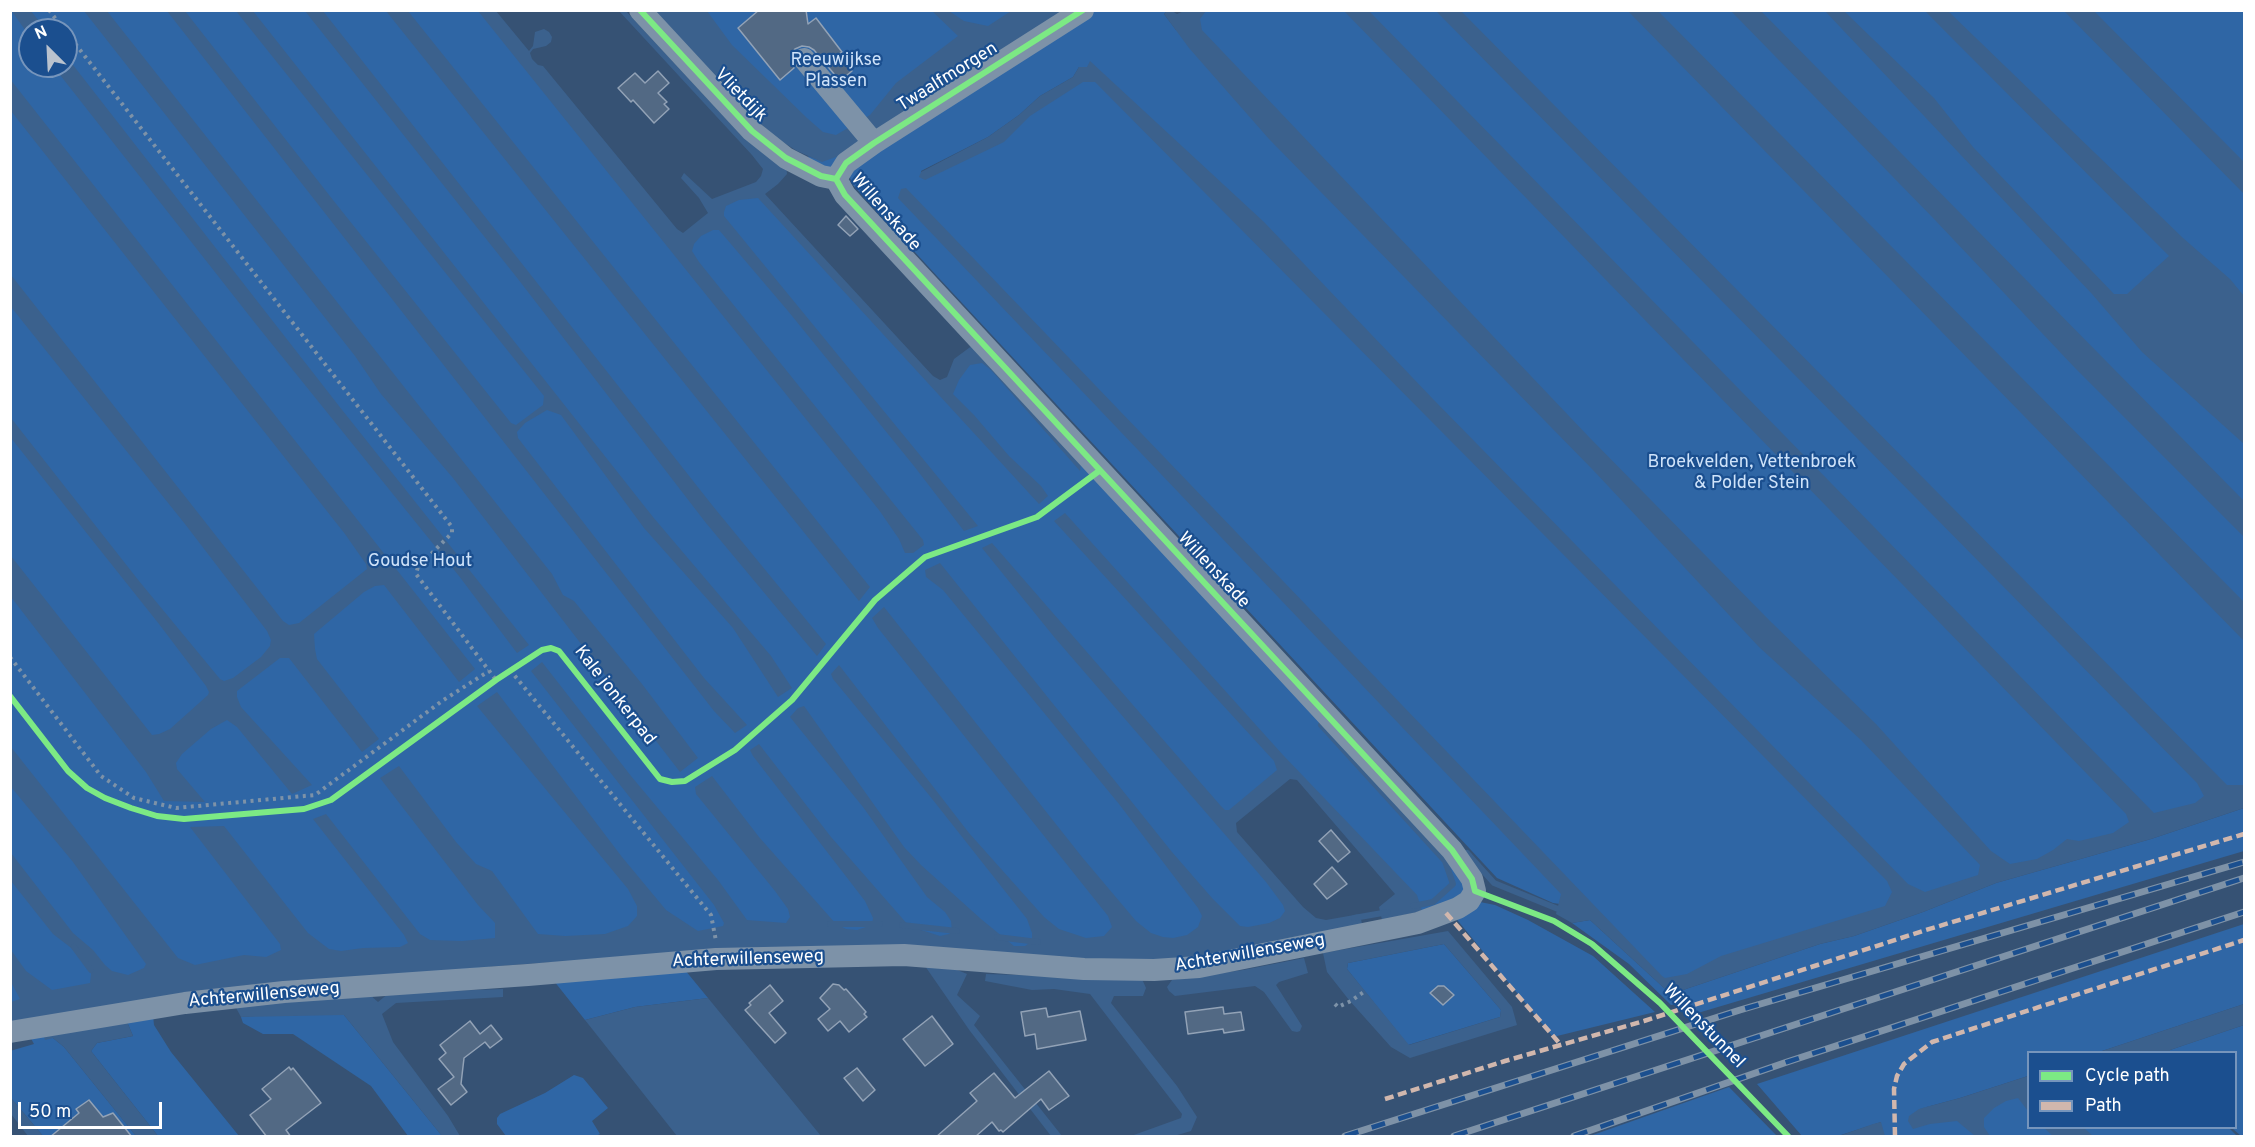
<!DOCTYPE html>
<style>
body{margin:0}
#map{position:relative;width:2255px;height:1147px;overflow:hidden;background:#365274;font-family:Overpass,sans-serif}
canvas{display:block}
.frame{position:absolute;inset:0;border:12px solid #fff;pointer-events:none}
.legend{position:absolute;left:2027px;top:1051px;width:210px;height:78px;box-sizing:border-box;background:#1b4f8f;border:2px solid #7695bc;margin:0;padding:8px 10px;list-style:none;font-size:18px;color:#fff}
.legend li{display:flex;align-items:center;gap:12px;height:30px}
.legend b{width:30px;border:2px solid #7695bc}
.north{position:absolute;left:18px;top:18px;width:60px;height:60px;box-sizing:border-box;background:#1b4f8f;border:2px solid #7695bc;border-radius:50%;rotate:336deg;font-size:16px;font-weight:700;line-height:24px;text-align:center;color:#fff}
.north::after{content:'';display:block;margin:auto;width:21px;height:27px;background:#b9c2ce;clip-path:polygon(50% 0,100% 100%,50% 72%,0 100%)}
.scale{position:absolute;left:18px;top:1102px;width:144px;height:27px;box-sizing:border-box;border:3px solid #fff;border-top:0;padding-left:8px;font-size:18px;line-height:21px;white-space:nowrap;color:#fff;-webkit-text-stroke:4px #1b4f8f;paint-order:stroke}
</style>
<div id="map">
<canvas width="2255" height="1147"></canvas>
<div class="frame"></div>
<ul class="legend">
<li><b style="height:8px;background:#7ce984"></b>Cycle path</li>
<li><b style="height:8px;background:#d1b7ad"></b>Path</li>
</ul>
<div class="north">N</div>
<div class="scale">50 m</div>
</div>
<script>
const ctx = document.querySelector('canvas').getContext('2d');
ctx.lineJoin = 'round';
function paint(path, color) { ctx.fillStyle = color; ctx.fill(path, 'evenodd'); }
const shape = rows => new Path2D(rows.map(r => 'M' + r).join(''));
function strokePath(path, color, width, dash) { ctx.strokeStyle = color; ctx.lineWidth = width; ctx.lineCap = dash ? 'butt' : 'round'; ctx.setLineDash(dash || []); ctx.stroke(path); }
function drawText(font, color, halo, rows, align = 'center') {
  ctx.font = font + ' Overpass,sans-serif'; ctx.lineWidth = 4.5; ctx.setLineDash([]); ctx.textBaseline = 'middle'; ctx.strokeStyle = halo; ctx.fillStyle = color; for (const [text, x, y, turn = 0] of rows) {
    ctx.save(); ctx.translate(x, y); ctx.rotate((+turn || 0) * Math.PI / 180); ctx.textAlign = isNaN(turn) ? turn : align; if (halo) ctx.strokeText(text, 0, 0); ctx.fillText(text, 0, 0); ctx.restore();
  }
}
const green = shape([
 [1206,10,2244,11,2244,799,1666,988,1587,906,1561,899,1560,904,1553,903,1497,878,937,276,853,185,848,173,813,164,808,156,822,161,850,148,1070,11,1167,11,1164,14,1176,30],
 [1079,67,1088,67,1094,72,923,179,921,171,988,137,1019,115,1040,96,1073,77],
 [10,11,487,11,678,244,715,209,755,189,937,388,979,353,1463,877,1465,890,1456,902,1422,911,1293,769,1226,824,1302,922,1256,942,1025,947,694,943,11,1021],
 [30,30,66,30,66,66,30,66],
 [680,11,1044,11,829,147],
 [2244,808,2244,851,1691,1015,1679,1003,1671,1005,1629,964,1572,923,1590,920,1664,988,1680,991,1820,944,1854,936,1923,912,1996,883,2151,839],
 [1480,902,1495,905,1528,920,1593,956,1655,1012,1553,1037,1454,916],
 [2244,924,2244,1004,2099,1052,2028,1052,2028,1076,1960,1098,1919,1109,2028,1083,2028,1128,2229,1128,2237,1136,1879,1136,1881,1122,1838,1136,1802,1136,1757,1084],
 [1444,944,1501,1010,1500,1017,1408,1045,1347,969,1348,963],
 [685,970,708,998,635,1007,585,1020,554,981],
 [153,1015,154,1025,171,1052,239,1136,158,1136,91,1051,97,1043,133,1036,125,1017],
 [268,1015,344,1015,442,1136,408,1136,371,1086,293,1034,263,1034,243,1023,241,1017],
 [2244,1025,2244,1136,2241,1136,2232,1128,2236,1128,2236,1052,2170,1052,2170,1050],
 [28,1033,53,1038,64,1047,136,1136,43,1136,11,1098,10,1051,34,1044],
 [574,1075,583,1078,608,1108,592,1121,600,1134,596,1136,506,1136,497,1124,497,1118,500,1114,545,1093],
 [1729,1087,1777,1136,1590,1136]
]);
const water = shape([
 [11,10,31,11,46,30,30,30,30,37],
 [84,11,107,11,552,574,563,595,574,601,642,684,698,758,680,772,453,478,381,394,355,356],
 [167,11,185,11,333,200,511,423,516,425,543,405,544,396,236,11,253,11,653,517,771,656,792,688,778,697,733,628,644,528,561,415,547,410,525,423,517,432,518,438,704,678,747,725,735,733,714,711],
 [305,11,323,11,712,505,826,644,817,656,706,523,518,279],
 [386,11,408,11,870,587,859,601],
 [478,11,496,11,529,51,533,46,535,32,544,29,549,32,552,37,551,42,546,46,533,49,530,53,532,59,538,65,543,66,677,229,683,233,708,213,699,198,681,178,684,173,712,199,756,182,761,176,763,169,752,155,619,11,626,11,741,135,786,166,787,174,778,184,765,194,933,376,940,380,947,377,954,359,973,345,1081,463,1080,471,991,370,982,363,970,365,959,380,953,394,974,415,1009,456,1041,486,1048,496,1039,504,758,198,739,200,726,206,724,212,724,216,978,526,964,531,914,466,788,311,719,230,713,230,701,236,694,244,692,251,699,262,923,540,924,545,913,553,905,553,899,539,879,510],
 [646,11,707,11,732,45,807,118,823,132,836,135,870,115,896,83,958,36,932,11,949,11,964,21,988,26,1011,11,1070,11,836,157,822,162,797,151,775,137,710,76],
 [1167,11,1172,11,1177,14,1184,11,1206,11,1200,19,1202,30,1588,436,1769,620,1876,724,1991,851,2010,864,2037,859,2053,850,2067,839,2079,841,2113,833,2129,822,2126,814,1344,11,1369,11,2154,813,2195,803,2204,796,2197,783,1436,11,1461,11,2227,785,2244,785,2244,808,2151,839,1996,883,1923,912,1854,936,1820,944,1680,991,1669,991,1664,988,1590,920,1572,923,1556,914,1561,894,898,198,901,189,906,188,1662,976,1665,978,1687,974,1721,956,1885,906,1892,892,1887,881,1095,82,1083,82,1030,116,1004,142,925,180,919,177,921,172,988,137,1019,115,1040,96,1073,77,1079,67,1087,67,1090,61,1264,222,1432,398,1908,884,1925,892,1978,875,1980,865,1861,740,1759,647,1593,470,1269,139,1189,48,1164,14],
 [1628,11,1658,11,2244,602,2244,641],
 [1731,11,1761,11,2244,501,2244,537,2076,369,1935,220],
 [1825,11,1844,11,1934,98,1973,147,2114,294,2127,294,2169,256,1925,11,1948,11,2183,238,2230,279,2244,296,2244,444,2142,352,2092,294],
 [2064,11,2094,11,2244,162,2244,194],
 [66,56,339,406,529,645,517,653,459,576,255,323,53,66,66,66],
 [10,79,475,669,459,682,384,585,375,586,364,592,314,634,315,649,317,659,379,739,362,752,289,658,280,658,237,691,237,697,241,707,312,785,292,794,237,727,227,720,211,729,182,754,176,763,177,769,205,802,164,801,146,772,11,597,11,556,152,735,159,734,170,729,208,695,209,692,206,686,159,624,11,438,11,418,139,581,220,679,224,681,233,678,261,657,270,646,271,640,267,631,185,524,11,307,11,275,283,621,289,625,299,623,367,569,366,564,345,534,11,111],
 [1065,513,1283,755,1417,895,1422,911,1382,920,1379,907,1395,894,1297,780,1290,779,1236,823,1237,832,1303,907,1316,918,1326,920,1360,914,1362,924,1216,956,1156,961,553,962,352,977,11,1025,11,1002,20,999,11,982,11,950,26,971,52,990,90,983,91,975,91,970,83,957,53,934,11,881,11,853,73,933,93,950,105,965,112,971,128,975,144,968,146,964,73,862,11,787,11,747,178,958,195,965,244,955,266,957,281,950,280,944,190,827,224,826,308,933,329,949,341,951,363,948,400,947,408,943,404,935,313,819,326,814,420,934,430,940,462,941,495,938,495,923,478,905,380,778,399,766,456,842,476,864,492,871,538,934,565,936,605,934,628,926,637,916,637,906,628,889,477,706,497,692,622,857,666,910,698,931,723,926,724,923,714,905,531,671,542,662,631,776,718,880,747,920,786,923,790,917,788,909,775,891,696,794,695,787,712,776,759,837,836,924,846,929,857,930,872,925,873,918,865,901,753,756,750,750,759,744,831,837,909,926,940,936,949,934,952,931,951,921,945,912,927,897,863,807,790,717,798,708,804,706,904,847,921,865,981,919,1014,946,1025,946,1032,941,1032,933,1027,919,929,795,833,679,831,674,839,665,969,833,1044,917,1059,929,1086,938,1104,936,1112,927,1108,916,878,628,872,618,884,607,1082,857,1136,921,1151,933,1163,937,1173,938,1187,935,1198,927,1202,916,1198,908,1119,804,943,590,926,577,925,570,940,563,1172,852,1212,898,1240,926,1248,927,1269,923,1280,918,1285,911,1283,905,1266,882,1055,638,982,548,992,543,1220,805,1225,810,1229,810,1277,770,1274,761,1054,521],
 [1448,931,1512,1007,1517,1025,1410,1058,1391,1047,1349,1000,1327,972,1323,953],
 [1444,944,1501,1010,1500,1017,1409,1045,1347,969,1348,963],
 [1304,958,1308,973,1279,982,1276,985,1302,1026,1300,1031,1297,1032,1292,1031,1264,992,1255,986,1175,996,1169,991,1167,987,1172,980,1243,970],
 [925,966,948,966,967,974,957,995,980,1016,974,1025,1062,1136,1051,1136,970,1031],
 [986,974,1142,979,1146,988,1143,996,1114,996,1111,1003,1177,1086,1197,1117,1191,1131,1174,1136,1131,1136,1181,1118,1182,1114,1090,994,1054,989,1032,990,985,981],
 [503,989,503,997,396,1003,382,1014,393,1042,448,1116,460,1136,442,1136,344,1015,241,1017,235,1006,370,995,378,1002,389,993],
 [708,998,821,1136,677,1136,585,1020,635,1007],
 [2244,1004,2244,1025,2170,1050,2170,1052,2099,1052],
 [125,1017,133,1036,97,1043,91,1051,158,1136,136,1136,64,1047,53,1038,45,1040,43,1034],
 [2028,1076,2028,1111,2018,1098,2006,1101,1994,1108,1984,1118,1984,1127,1990,1136,1975,1136,1957,1121,1930,1124,1913,1129,1908,1121,1909,1116,1919,1109,1960,1098],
 [10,1098,11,1098,43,1136,28,1136,11,1114],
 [1881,1122,1885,1136,1839,1136,1873,1124],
 [2044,1128,2084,1128,2093,1136,2053,1136]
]);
const stream = shape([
 [1321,725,1445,861,1453,884,1433,902,1413,906],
 [1467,853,1494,883,1558,909],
 [1354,918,1388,912],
 [830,924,880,924],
 [902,925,957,931],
 [997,937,1038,942],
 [74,947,91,970]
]);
const building = shape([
 [759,10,806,10,808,24,816,18,842,52,839,54,852,71,840,81,814,50,809,47,802,46,795,49,791,55,791,62,794,68,780,80,738,28,759,10],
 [658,71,669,83,658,93,667,102,664,104,669,109,654,123,633,100,631,102,618,88,635,73,645,83,658,71],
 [846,216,858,229,850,236,838,225,846,216],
 [1331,830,1350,852,1338,862,1319,841,1331,830],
 [1332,867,1347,884,1327,899,1314,884,1332,867],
 [833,984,839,985,844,990,846,989,866,1012,864,1014,867,1017,849,1032,840,1021,828,1031,818,1019,830,1009,820,998,833,984],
 [770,985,783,1001,769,1013,786,1033,775,1043,745,1010,751,1005,749,1003,770,985],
 [1438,986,1444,986,1454,995,1443,1005,1430,993,1438,986],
 [1223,1007,1224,1014,1241,1012,1244,1030,1224,1033,1223,1029,1188,1034,1185,1012,1223,1007],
 [1046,1008,1048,1017,1080,1011,1086,1040,1037,1049,1035,1034,1025,1036,1021,1012,1046,1008],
 [932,1016,953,1044,925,1066,903,1039,932,1016],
 [470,1021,480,1034,491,1025,502,1039,490,1048,485,1042,464,1058,461,1084,467,1092,451,1105,438,1089,454,1077,439,1059,446,1053,440,1045,470,1021],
 [289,1067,291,1070,293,1068,321,1103,286,1130,291,1137,267,1137,250,1115,271,1099,262,1089,289,1067],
 [857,1068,875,1090,863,1101,844,1078,857,1068],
 [1049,1071,1069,1096,1049,1110,1041,1099,1003,1132,1001,1130,999,1131,992,1122,975,1137,936,1137,977,1101,970,1093,994,1073,1015,1098,1049,1071],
 [89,1100,103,1117,113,1113,132,1137,50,1137,79,1113,76,1109,89,1100]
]);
const path = shape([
 [49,10,64,30],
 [66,32,452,527,452,533,418,567,416,574,496,680],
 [10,657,101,776,134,798,176,808,315,795,442,701,489,671],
 [510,670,711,915,716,941],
 [1335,1004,1338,1007,1351,1001,1365,991]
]);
const minor = shape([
 [640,10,752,131,786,158,821,176,836,179],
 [804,59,874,143],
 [836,179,846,163,874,143,1083,10],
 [10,1032,185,1003,284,992,528,975,716,959,904,955,1084,969,1154,970,1199,967,1418,923,1458,908,1469,901,1475,891,1472,879,1452,850,845,195,836,179]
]);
const rail = shape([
 [1345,1136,1740,1010,2244,862],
 [1454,1136,2244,878],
 [1574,1136,1787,1062,2244,912]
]);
const quiet = shape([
 [1446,913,1561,1045],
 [1385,1099,1505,1061,1644,1021,1926,930,2244,834],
 [1895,1136,1894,1089,1897,1076,1904,1064,1932,1042,2244,940]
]);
const cycleway = shape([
 [640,10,752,131,786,158,821,176,836,179],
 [836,179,845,195,1452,850,1472,879,1475,891,1554,921,1592,944,1660,1003,1788,1136],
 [836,179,846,163,874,143,1083,10],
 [10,696,68,771,87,788,105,798,131,808,157,816,184,819,304,809,331,800,496,680,542,650,551,648,559,651,660,779,672,782,685,781,735,750,792,700,875,600,925,557,1037,517,1099,471]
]);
const parkNames = [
 ["Reeuwijkse",836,61],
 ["Plassen",836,82],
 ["Broekvelden, Vettenbroek",1752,463],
 ["& Polder Stein",1752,484],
 ["Goudse Hout",420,562]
];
const streetNames = [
 ["Twaalfmorgen",948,78,-32],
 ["Vlietdijk",740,96,46],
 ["Willenskade",885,213,49],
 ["Willenskade",1213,571,47],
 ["Kale jonkerpad",614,696,52],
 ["Achterwillenseweg",1250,954,-10],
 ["Achterwillenseweg",748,960,-2],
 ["Achterwillenseweg",264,996,-5],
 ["Willenstunnel",1703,1027,46]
];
paint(green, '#2f66a5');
paint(water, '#3b618d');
strokePath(stream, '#3b618d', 6);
paint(building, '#526984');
strokePath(building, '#92a2b6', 1.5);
strokePath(path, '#7d92a8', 4, [3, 4.5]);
strokePath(minor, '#7d92a8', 22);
strokePath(rail, '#7e92a7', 7);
strokePath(rail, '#1b4f8f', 4.5, [14]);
strokePath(quiet, '#d1b7ad', 4.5, [9, 4.5]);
strokePath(cycleway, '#7ce984', 6);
drawText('18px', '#cfe3fa', '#1b4f8f', parkNames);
drawText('18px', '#fff', '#1b4f8f', streetNames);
</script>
